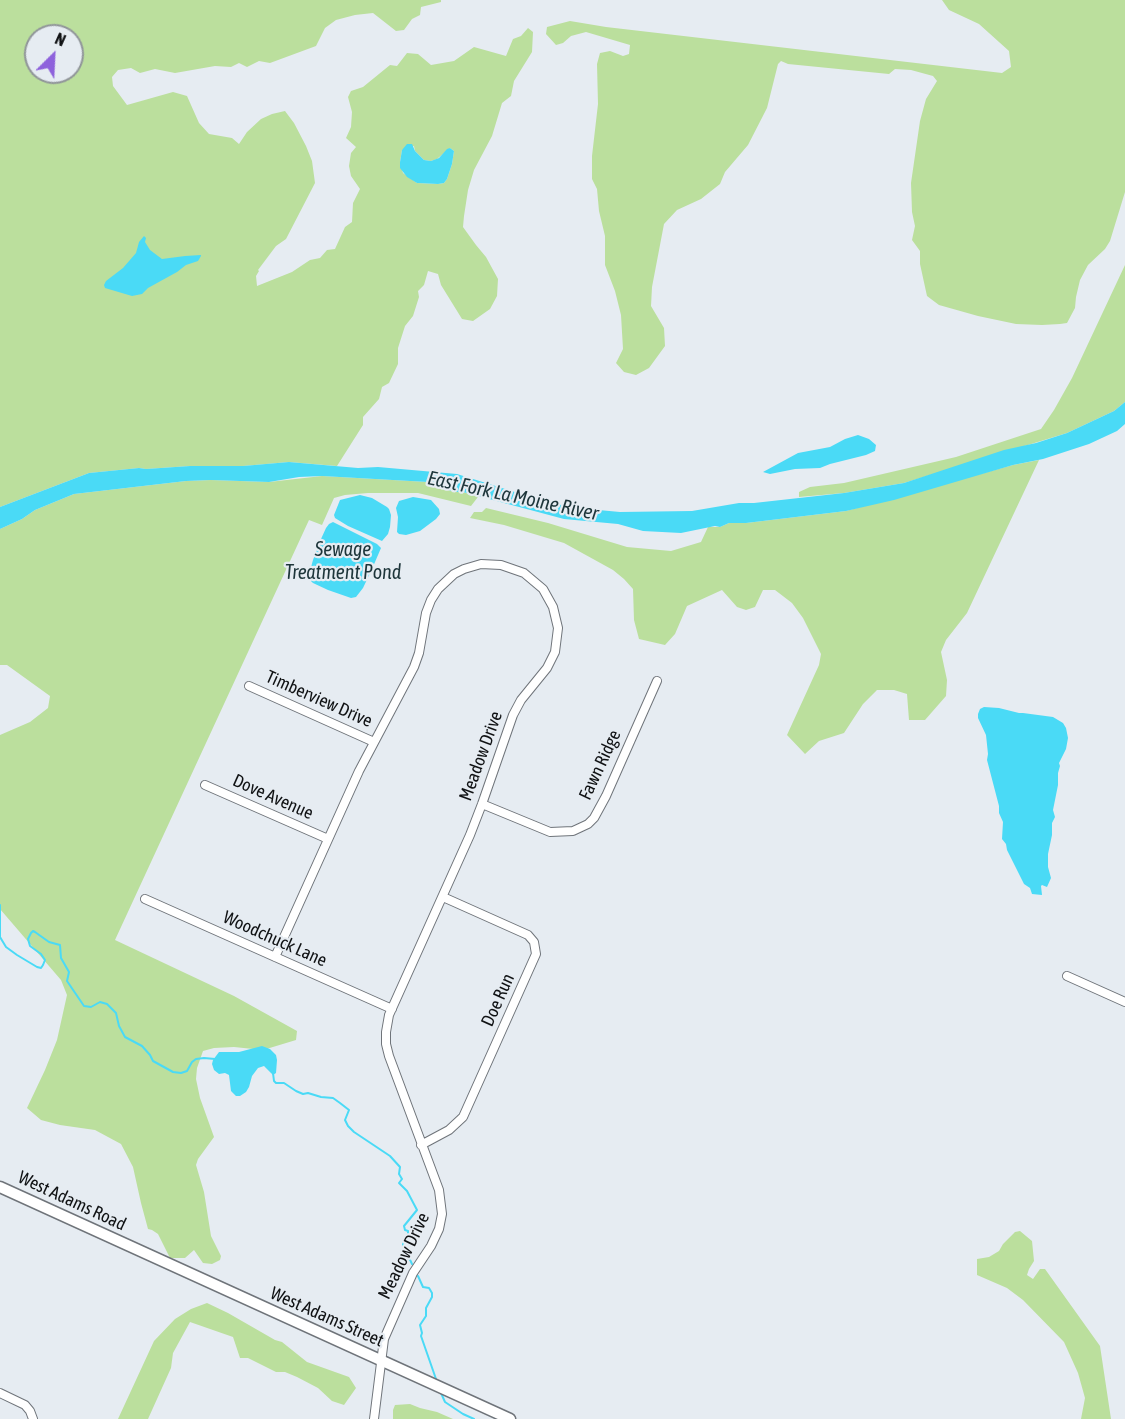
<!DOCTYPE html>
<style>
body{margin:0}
#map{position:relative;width:1125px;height:1419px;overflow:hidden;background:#e6ecf2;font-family:"Asap Condensed",sans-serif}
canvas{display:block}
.north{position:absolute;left:24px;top:24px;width:60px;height:60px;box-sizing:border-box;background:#e6ecf2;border:2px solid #909599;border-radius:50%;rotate:24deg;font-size:16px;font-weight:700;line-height:24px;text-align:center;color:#101214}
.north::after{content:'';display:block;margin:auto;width:21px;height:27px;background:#8e62dc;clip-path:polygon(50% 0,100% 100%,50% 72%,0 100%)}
</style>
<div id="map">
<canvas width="1125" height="1419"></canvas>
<div class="north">N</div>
</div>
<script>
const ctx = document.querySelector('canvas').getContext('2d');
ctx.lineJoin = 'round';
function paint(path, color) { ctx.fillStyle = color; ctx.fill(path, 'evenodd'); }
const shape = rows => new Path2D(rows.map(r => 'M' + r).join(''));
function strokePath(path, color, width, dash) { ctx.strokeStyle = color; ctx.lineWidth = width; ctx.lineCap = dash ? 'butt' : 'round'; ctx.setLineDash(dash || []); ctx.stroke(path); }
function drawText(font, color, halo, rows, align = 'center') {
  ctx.font = font + ' "Asap Condensed",sans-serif'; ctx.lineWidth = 4.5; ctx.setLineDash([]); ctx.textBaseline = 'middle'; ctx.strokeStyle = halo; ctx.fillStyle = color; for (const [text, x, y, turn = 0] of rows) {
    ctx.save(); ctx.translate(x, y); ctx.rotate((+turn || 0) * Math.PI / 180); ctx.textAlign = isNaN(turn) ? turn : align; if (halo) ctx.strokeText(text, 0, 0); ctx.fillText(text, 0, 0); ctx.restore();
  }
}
const green = shape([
 [0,0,441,0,441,2,421,7,420,15,412,19,404,30,396,31,373,13,355,15,336,20,325,28,316,46,270,63,259,61,247,67,239,63,231,67,215,66,175,73,155,69,140,73,131,68,118,70,112,77,113,86,127,105,173,92,187,96,199,123,209,134,232,138,239,144,247,132,261,119,272,114,285,111,294,123,306,146,312,161,315,183,286,239,276,246,258,270,259,271,256,276,257,286,292,272,310,260,320,258,327,250,335,249,345,227,352,222,353,203,360,189,351,176,349,166,351,153,356,147,346,138,351,127,352,112,348,97,351,91,363,87,390,65,397,66,407,53,418,54,431,65,454,61,474,47,506,56,513,39,521,36,528,28,533,32,532,52,514,81,511,96,502,103,492,136,474,170,468,190,464,216,463,227,476,245,486,257,498,279,497,296,490,309,473,321,462,319,441,285,438,274,428,271,424,285,418,291,419,297,413,316,405,326,398,348,398,364,389,383,382,387,379,399,363,417,363,425,337,466,289,462,243,466,190,466,146,469,139,468,89,473,0,507],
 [36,36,72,36,72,72,36,72],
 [414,146,415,151,424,160,431,161,437,159,450,148,454,151,452,164,447,179,444,183,438,184,417,183,403,173,400,162,402,150],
 [942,0,1125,0,1125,192,1110,241,1105,249,1088,265,1080,280,1076,297,1075,308,1067,323,1060,324,1042,325,1016,324,978,316,939,305,927,296,920,264,920,251,912,240,915,226,912,212,911,183,920,121,926,99,937,81,933,76,911,70,895,69,889,74,788,64,781,61,778,64,767,108,748,145,725,172,720,184,701,199,677,210,664,224,652,287,651,306,664,328,665,346,649,368,636,375,624,372,616,363,623,349,621,315,615,291,605,265,605,236,599,211,597,189,592,179,592,156,598,104,597,64,600,53,610,51,623,56,629,54,630,45,586,32,571,36,563,43,556,45,546,34,547,27,570,21,606,27,1002,73,1011,67,1009,51,979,24,949,10],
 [1125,265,1125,402,1114,411,1067,433,904,483,844,493,799,497,799,492,810,487,844,483,956,457,1041,429,1054,410,1072,378],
 [1039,460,967,613,946,640,941,652,947,680,946,696,925,720,909,720,907,694,894,690,877,690,863,704,844,733,819,741,805,754,787,735,819,665,821,654,803,618,792,603,775,590,763,590,755,607,746,610,737,607,722,590,687,606,675,634,665,645,639,639,634,620,633,589,624,579,613,570,564,543,504,525,470,518,474,512,482,512,486,508,548,523,627,547,671,551,701,542,708,527,720,527,729,523,746,523,846,511,1013,465],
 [322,476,428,482,454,492,463,492,478,497,471,506,418,493,368,493,345,495,334,498,322,525,309,520,115,940,234,996,297,1031,296,1040,263,1050,234,1047,214,1048,203,1051,197,1068,196,1079,200,1098,214,1137,198,1159,196,1165,204,1192,211,1236,221,1256,220,1260,212,1264,203,1263,194,1250,185,1258,170,1258,158,1234,152,1230,148,1229,141,1203,133,1167,121,1144,95,1130,60,1125,41,1120,27,1108,45,1070,57,1040,67,995,61,980,0,909,0,735,30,722,48,708,50,696,7,665,0,665,0,529,22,519,35,510,74,494,186,481,211,480,269,482],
 [1020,1231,1032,1241,1034,1261,1029,1269,1027,1275,1033,1279,1040,1269,1045,1269,1100,1346,1111,1419,1081,1419,1085,1398,1078,1373,1064,1342,1023,1300,1007,1288,977,1275,977,1259,989,1257,999,1251,1003,1244,1015,1232],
 [207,1303,228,1313,275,1340,282,1342,307,1362,349,1377,356,1388,344,1405,332,1401,318,1388,297,1377,285,1372,276,1372,248,1358,240,1358,233,1337,190,1322,173,1353,171,1368,148,1419,118,1419,154,1341,175,1319,191,1309],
 [410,1404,420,1408,437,1412,453,1419,393,1419,393,1410,395,1405]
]);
const water = shape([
 [407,144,412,144,415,151,424,160,431,161,439,158,447,149,450,148,454,151,452,164,447,179,444,183,438,184,417,183,407,177,400,168,400,162,402,150],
 [144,236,146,238,145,242,150,250,162,259,185,256,201,255,201,256,198,261,186,265,177,272,148,288,142,294,132,296,105,288,104,285,106,281,123,268,136,253,139,242],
 [1125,402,1125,424,1117,431,1089,444,1043,459,1013,465,894,500,846,511,746,523,729,523,720,527,715,526,681,533,643,531,618,524,564,519,463,492,454,492,428,482,322,476,299,477,269,482,211,480,186,481,74,494,35,510,22,519,0,529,0,507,89,473,139,468,146,469,190,466,243,466,289,462,358,468,378,467,457,474,547,502,577,508,620,512,692,511,739,503,754,503,844,493,904,483,1004,450,1036,443,1067,433,1114,411],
 [858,435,869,439,876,445,875,451,866,455,830,464,820,468,795,469,770,474,763,472,798,453,830,447,845,439],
 [360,495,372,498,387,507,389,509,391,515,390,527,388,534,382,541,348,526,335,518,334,515,340,500],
 [413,497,431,500,439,509,440,514,436,519,420,531,406,535,399,534,397,532,398,517,396,508,399,501],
 [333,522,377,544,381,548,372,569,363,588,356,597,351,598,328,590,313,583,308,578,313,560,321,539,326,528,329,524],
 [984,707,999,708,1019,713,1023,713,1053,717,1063,723,1066,728,1068,738,1066,749,1059,763,1060,766,1058,773,1058,785,1053,810,1055,817,1052,823,1052,835,1048,854,1048,867,1051,878,1047,887,1042,885,1041,886,1042,895,1032,894,1030,888,1024,884,1007,850,1006,844,1002,839,1003,822,999,813,999,806,987,760,988,754,986,735,978,718,978,714,980,709],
 [262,1046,270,1049,276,1055,277,1060,276,1073,273,1075,264,1066,258,1068,252,1076,249,1087,246,1092,240,1096,236,1096,231,1091,229,1075,225,1073,219,1074,214,1070,212,1064,213,1060,219,1052,239,1052]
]);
const stream = shape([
 [0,905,0,937,6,947,17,955,37,967,41,968,43,965,45,960,41,954,30,946,28,939,31,933,33,931,35,932,49,942,60,945,61,958,69,972,67,981,84,1006,91,1007,100,1002,107,1004,116,1013,119,1026,125,1037,142,1046,150,1055,153,1061,173,1072,181,1073,187,1071,192,1062,196,1059,204,1058,215,1059],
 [273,1073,274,1081,276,1083,284,1083,296,1091,303,1094,308,1093,321,1097,333,1098,340,1103,349,1110,345,1120,348,1126,354,1132,390,1156,400,1167,399,1174,402,1179,399,1183,407,1191,417,1210,404,1226,405,1230,408,1231,408,1236,404,1239,403,1245,412,1264],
 [418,1276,423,1287,429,1288,432,1293,432,1297,426,1308,426,1316,420,1325,422,1333,421,1336,436,1379],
 [441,1393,445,1402,463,1414,474,1419]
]);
const minor = shape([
 [249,686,374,742],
 [205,785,328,839],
 [482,804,550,832,573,831,588,824,594,818,606,796,657,681],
 [145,899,392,1009],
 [275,957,359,771,414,667,419,653,426,613,431,600,438,589,454,574,464,569,481,564,501,565,524,573,543,589,553,607,558,628,555,652,547,668,521,700,513,715,482,804,470,835,389,1015,386,1032,386,1044,389,1056,439,1190,442,1214,439,1229,431,1246,413,1273,384,1339,374,1419],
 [1067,976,1125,1002],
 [421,1145,449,1130,463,1117,536,954,534,942,528,935,443,897],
 [0,1393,25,1405,30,1411,33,1419]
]);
const tertiary = shape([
 [0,1187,510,1419]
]);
const streetNames = [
 ["Timberview Drive",319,699,24],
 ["Meadow Drive",481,756,-70],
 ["Fawn Ridge",600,765,-65],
 ["Dove Avenue",273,797,24],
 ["Woodchuck Lane",275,939,24],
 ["Doe Run",498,1000,-66],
 ["West Adams Road",72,1201,25],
 ["Meadow Drive",404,1256,-64],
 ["West Adams Street",327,1317,24]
];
const waterNames = [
 ["East Fork La Moine River",513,496,12],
 ["Sewage",343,550],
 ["Treatment Pond",343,573]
];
paint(green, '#bbdf9d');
paint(water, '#4adaf6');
strokePath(stream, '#4adaf6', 2);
strokePath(minor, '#6f747a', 10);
strokePath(tertiary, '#6f747a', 13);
strokePath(minor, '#fff', 8);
strokePath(tertiary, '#fff', 10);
drawText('18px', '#101214', '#e6ecf2', streetNames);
drawText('italic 20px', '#1d353a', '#e6ecf2', waterNames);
</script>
